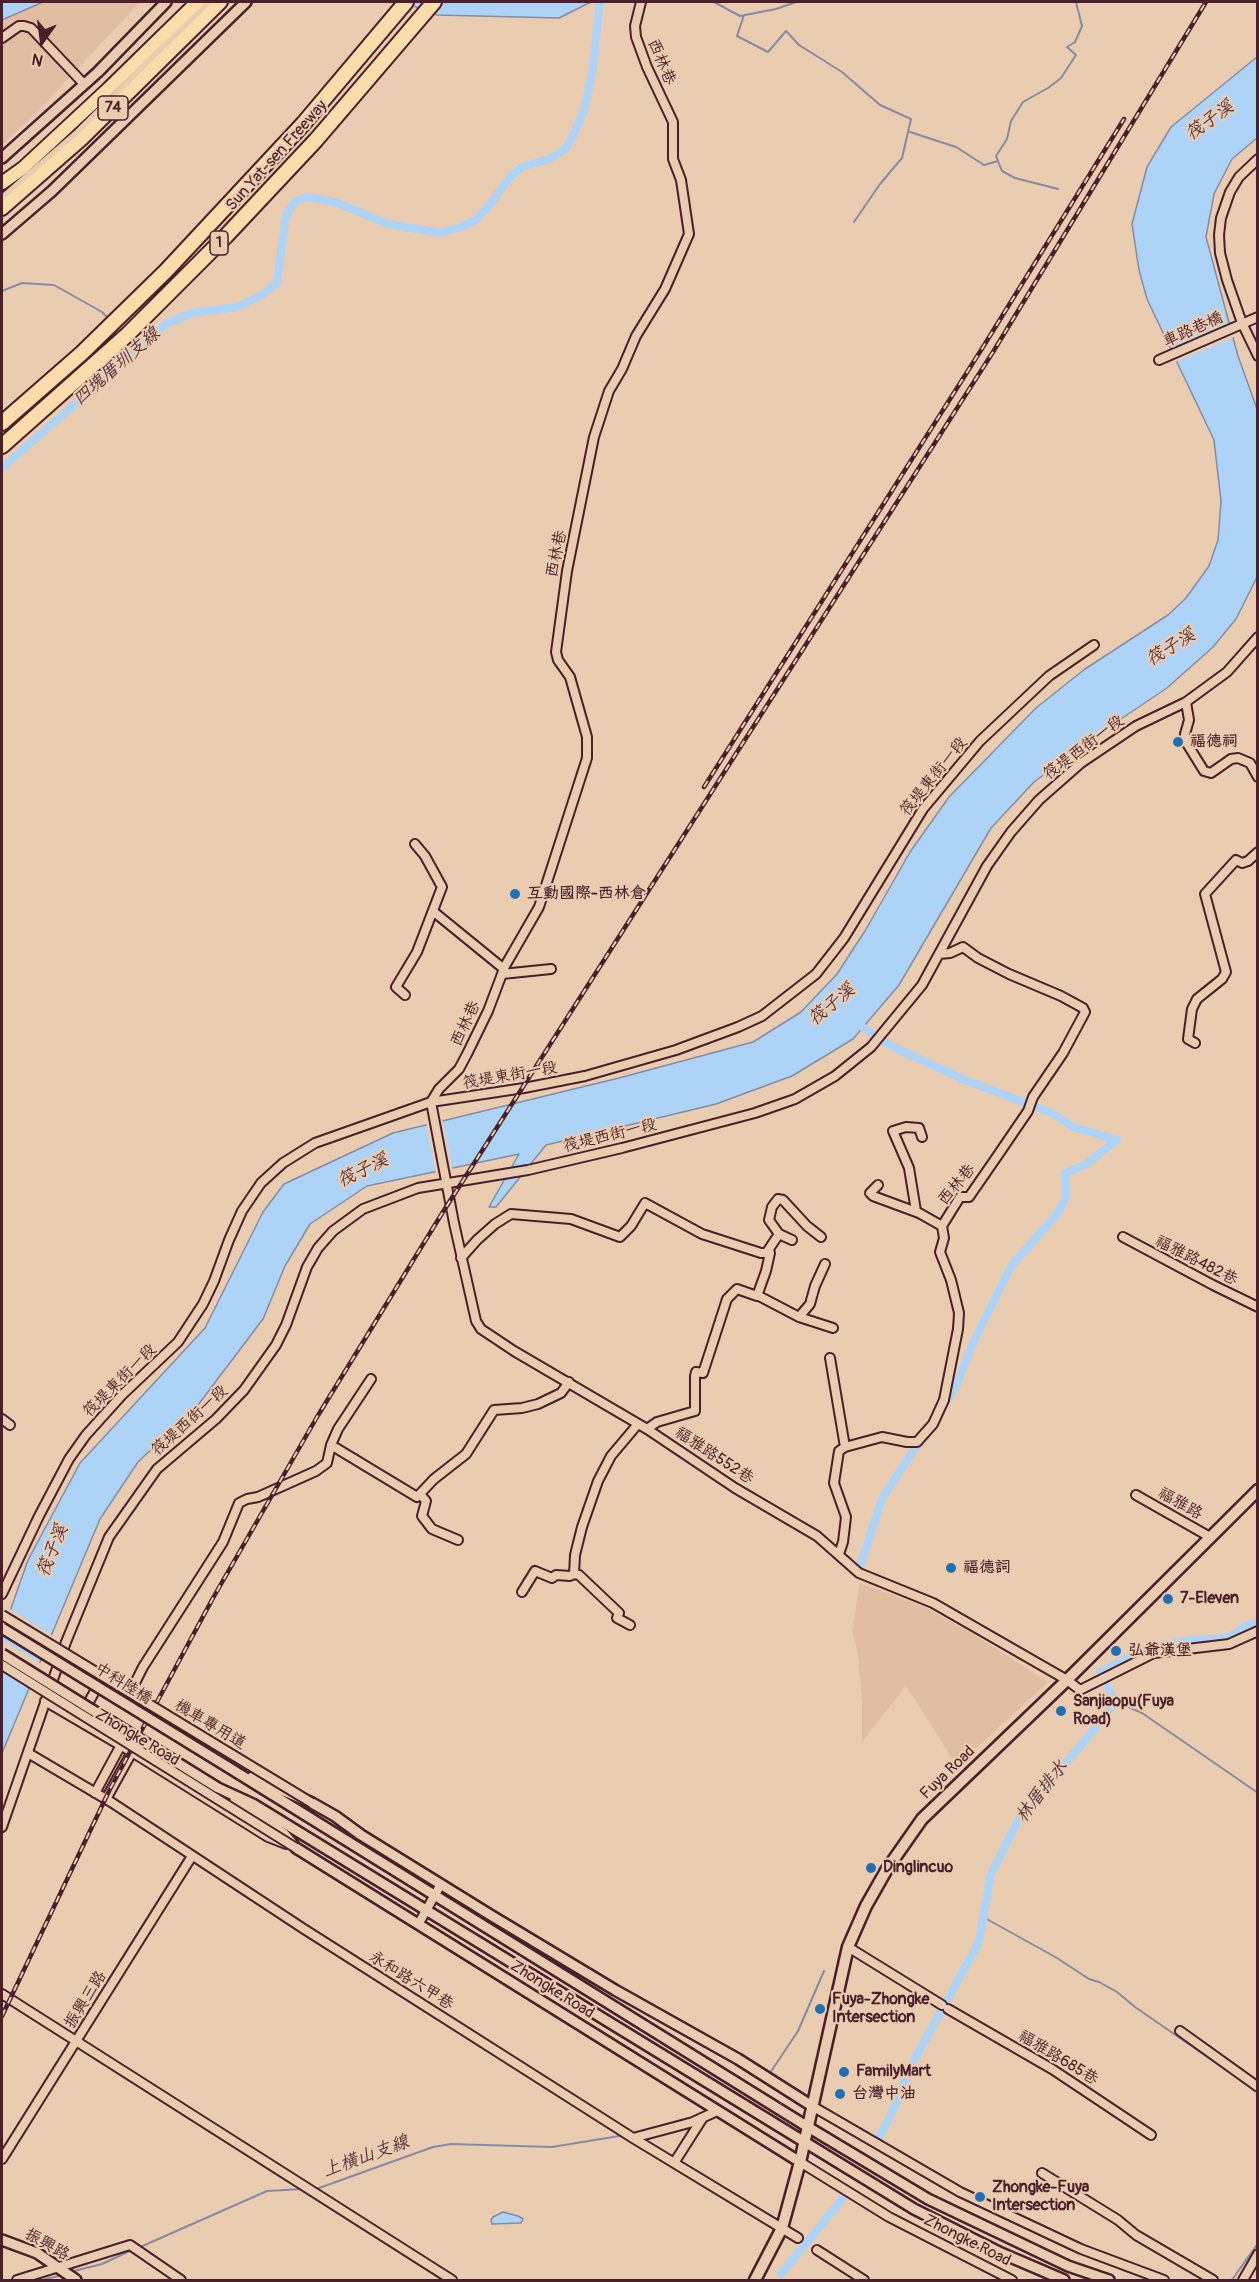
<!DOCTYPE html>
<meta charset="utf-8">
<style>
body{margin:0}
#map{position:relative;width:1259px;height:2282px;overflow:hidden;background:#eaccb0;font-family:Pangolin,sans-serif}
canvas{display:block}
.frame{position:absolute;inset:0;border:3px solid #4a1f2b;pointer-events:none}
.north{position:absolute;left:12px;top:12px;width:60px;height:60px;-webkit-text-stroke:4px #eaccb0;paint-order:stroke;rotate:194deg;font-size:16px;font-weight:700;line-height:24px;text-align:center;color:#4a1f2b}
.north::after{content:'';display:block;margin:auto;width:21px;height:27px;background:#4a1f2b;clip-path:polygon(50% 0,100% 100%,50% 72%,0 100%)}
</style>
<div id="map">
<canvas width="1259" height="2282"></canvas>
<div class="frame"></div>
<div class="north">N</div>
</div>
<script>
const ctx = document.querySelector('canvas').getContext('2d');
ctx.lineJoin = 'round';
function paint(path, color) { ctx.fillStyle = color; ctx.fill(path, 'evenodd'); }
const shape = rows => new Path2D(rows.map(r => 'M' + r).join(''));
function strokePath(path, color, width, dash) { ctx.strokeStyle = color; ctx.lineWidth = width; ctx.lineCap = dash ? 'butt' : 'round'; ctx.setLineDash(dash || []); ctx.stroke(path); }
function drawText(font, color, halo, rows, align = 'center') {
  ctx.font = font + ' Pangolin,"LXGW WenKai TC",sans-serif'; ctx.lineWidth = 4.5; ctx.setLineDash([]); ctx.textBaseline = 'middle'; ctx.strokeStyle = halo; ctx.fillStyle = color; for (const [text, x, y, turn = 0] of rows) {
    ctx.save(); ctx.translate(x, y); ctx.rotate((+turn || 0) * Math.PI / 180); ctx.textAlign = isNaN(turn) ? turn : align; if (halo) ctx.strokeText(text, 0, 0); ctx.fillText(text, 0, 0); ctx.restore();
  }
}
const built = shape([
 [2,2,140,2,40,109,2,145],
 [860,1583,925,1607,975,1635,1048,1682,957,1766,909,1690,905,1687,862,1742,862,1702,858,1655,852,1631]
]);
const water = shape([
 [4,2,43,2,2,20,2,3,4,2],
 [403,2,591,2,559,18,437,15,403,2],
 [1257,57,1257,138,1232,159,1214,194,1206,237,1238,356,1257,409,1257,577,1236,619,1213,647,1167,688,1094,737,1034,782,991,828,899,985,853,1039,792,1076,716,1104,546,1145,496,1207,489,1207,519,1154,367,1186,310,1224,285,1266,263,1319,198,1405,138,1462,100,1519,2,1753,2,1634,28,1560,80,1463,205,1328,263,1212,284,1184,393,1133,619,1078,753,1042,801,1012,837,974,865,931,910,852,949,797,1036,708,1085,669,1168,615,1186,598,1209,566,1218,540,1221,501,1214,440,1147,299,1139,270,1132,224,1147,167,1171,127,1257,57],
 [503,2212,518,2216,523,2219,521,2223,492,2224,491,2220,493,2217,503,2212]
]);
const pier = shape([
 [1232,322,1236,336,1173,363,1167,350],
 [442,1118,453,1171,436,1175,426,1122],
 [8,1608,53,1636,43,1659,2,1634,2,1625],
 [2,1640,41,1664,31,1687,2,1669]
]);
const stream = shape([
 [714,2,740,16,776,9,796,2],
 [744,15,737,36,768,52,786,31,799,45,842,72,880,105,911,119,902,158,880,184,854,222],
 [910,132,956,147,984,165,998,161],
 [1058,189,1015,178,1002,171,996,156,1007,139,1011,121,1023,102,1048,88,1061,78,1076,55,1067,47,1075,42,1082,26,1076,2],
 [2,291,22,283,54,285,102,312,110,320],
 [128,339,138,349],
 [1115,1701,1142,1713,1258,1793],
 [983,1917,1057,1958,1089,1979,1099,1982,1117,1992,1135,2007,1258,2092],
 [770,2073,798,2031,824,1971],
 [682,2121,702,2114],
 [311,2188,319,2188,433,2147,451,2144,552,2147,625,2135],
 [138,2248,267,2191,303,2189],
 [70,2272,102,2264,132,2250],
 [42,2280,62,2275],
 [1232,2280,1258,2243]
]);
const canal = shape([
 [2,468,166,324,192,313,237,307,262,295,277,283,286,216,295,201,308,197,335,202,388,224,440,233,458,228,476,220,492,202,510,177,522,167,552,158,567,147,573,136,584,110,592,74,600,2],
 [856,1023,891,1046,965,1080,1052,1113,1073,1127,1117,1140,1085,1165,1065,1173,1066,1198,1057,1214,1012,1265,974,1341,957,1384,944,1406],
 [860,1567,882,1499,915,1448,924,1438],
 [878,2139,890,2117,911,2066,979,1942,991,1874,1019,1819,1107,1714,1115,1701,1100,1672,1148,1647,1192,1640,1225,1638,1235,1634,1245,1626,1258,1623],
 [781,2274,843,2198]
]);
const minor = shape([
 [2,38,19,26,24,26,31,28,84,84],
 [1258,159,1239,177,1230,192,1221,218,1219,235,1220,253,1227,280,1242,323,1258,356],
 [1159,360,1258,317],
 [1186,702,1189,720,1185,734,1186,742,1204,771,1211,773,1231,759,1238,758,1250,763,1258,777],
 [434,912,504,969],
 [502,974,551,969],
 [405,995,396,987,417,952,442,887,425,856,415,844],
 [1195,1043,1188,1039,1192,1009,1197,999,1222,979,1226,972,1205,894,1236,860,1242,863,1248,861,1258,852],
 [431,1102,439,1089,459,1069,467,1054,488,1011,505,966,539,907,587,758,587,737,570,677,558,660,556,652,567,571,594,437,609,391,622,369,636,336,665,289,689,234,681,180,673,159,673,122,647,67,636,37,635,26,641,2],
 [431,1102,454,1223,476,1321,481,1329,514,1351,647,1429,735,1488,817,1536,859,1573,933,1603,1067,1680,1080,1690,1154,1653,1229,1644,1258,1631],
 [878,1185,870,1193,873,1196,919,1213,942,1226],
 [916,1211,909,1168,893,1131,906,1127,919,1128,922,1137],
 [779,1234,792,1240],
 [1123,1237,1213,1285,1258,1307],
 [767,1252,779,1234,769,1220,772,1207,778,1199,783,1200,807,1226,821,1237],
 [461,1258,477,1240,495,1224,511,1214,571,1219,620,1237,631,1226,645,1203,702,1234,761,1253,770,1253,766,1271,757,1296,737,1289,727,1299,703,1373,696,1372,695,1376,695,1411,657,1422,647,1429],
 [757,1295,799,1317,833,1328],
 [799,1317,810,1304,815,1286,825,1264],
 [830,1358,845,1447],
 [2,1419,10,1425],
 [331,1445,417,1497,434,1479,466,1454,494,1410,522,1408,538,1404,561,1393,569,1382],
 [421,1495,426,1501,422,1516,432,1529,458,1540],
 [1136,1495,1210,1537],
 [839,1554,843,1542,846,1517,834,1483,839,1451,845,1447,882,1437,907,1442,917,1442,933,1424,944,1400,958,1329,959,1313,951,1280,940,1252,944,1238,942,1226,960,1197,969,1197,998,1155,1028,1111,1033,1097,1063,1053,1085,1012,1083,1008,1061,996,1009,974,978,958,963,947,950,953,939,954],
 [574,1574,579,1575,619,1613,617,1618,630,1625],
 [522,1592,535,1571,552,1578,556,1575,570,1576,574,1574,575,1555,582,1527,598,1481,611,1456,638,1424],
 [2,1594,39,1516,69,1459,86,1435,122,1395,178,1342,203,1304,214,1281,229,1240,242,1211,261,1183,283,1163,315,1143,431,1102,524,1088,585,1076,676,1050,738,1027,762,1016,816,974,844,938,923,809,980,741,1049,676,1094,645],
 [133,1687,143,1667,223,1542,239,1503,247,1499,258,1497,316,1471,327,1463,331,1445,338,1429,371,1379],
 [45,1701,132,1752,268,1837,286,1844],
 [85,1709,106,1671],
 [28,1753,111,1802,304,1929,633,2138,798,2238],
 [95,1793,121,1745],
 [106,1799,132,1752],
 [2,1827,66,1642,109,1537,157,1469,216,1419,244,1390,276,1345,286,1325,307,1267,318,1248,333,1231,363,1209,418,1188,528,1170,622,1148,755,1113,795,1099,835,1076,871,1047,922,985,987,866,1011,832,1039,800,1081,763,1136,726,1186,702,1227,672,1258,637],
 [419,1923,441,1884],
 [848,1947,942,2005],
 [2,1994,452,2280],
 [948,2009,1052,2069,1151,2135],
 [1180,2031,1258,2087],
 [812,2106,960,2192,1081,2249,1164,2280],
 [633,2138,693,2122,717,2111],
 [2,2159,192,1856],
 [800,2162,889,2217,1012,2280],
 [674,2163,702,2119],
 [1042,2173,1118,2220,1136,2235,1213,2280],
 [817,2250,864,2280],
 [17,2280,130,2245,181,2280],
 [1243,2280,1258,2254]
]);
const tertiary = shape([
 [2,158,98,72,166,2],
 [2,200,78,134,210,2],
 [2,234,52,191,246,2],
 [228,1767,808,2127,928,2199,1068,2266,1109,2280],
 [252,1777,312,1803,335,1816,361,1835,492,1916,615,1990,738,2059,812,2106],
 [218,1788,253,1804,914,2209,1001,2253,1064,2280],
 [235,1800,284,1834,296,1848,800,2162],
 [2,2240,37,2253,76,2280]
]);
const secondary = shape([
 [755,2280,782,2228,800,2162,848,1947,866,1906,887,1869,922,1819,1067,1680,1258,1490]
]);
const trunk = shape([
 [2,183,23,168,108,89,197,2],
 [2,209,82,139,221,2]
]);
const motorway = shape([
 [2,423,82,353,166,271,303,124,406,2],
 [2,446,127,335,226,236,316,140,434,2]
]);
const rail = shape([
 [704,787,983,347,1124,119],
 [2,2016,110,1789,213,1598,317,1417,441,1215,993,352,1206,2]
]);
const minorBridge = shape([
 [2,1615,312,1803],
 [2,1665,296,1848]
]);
const tertiaryBridge = shape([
 [2,1628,228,1767],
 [2,1654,218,1788]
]);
const markers = [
 [1178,742,6,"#1f6fb2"],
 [515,894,6,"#1f6fb2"],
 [951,1568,6,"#1f6fb2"],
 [1168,1599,6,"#1f6fb2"],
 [1116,1651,6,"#1f6fb2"],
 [1061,1711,6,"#1f6fb2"],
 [871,1868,6,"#1f6fb2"],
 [820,2009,6,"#1f6fb2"],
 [844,2072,6,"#1f6fb2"],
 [840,2094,6,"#1f6fb2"],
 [980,2197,6,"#1f6fb2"]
];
const shields = [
 [113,108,30],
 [219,243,18]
];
const shieldNames = [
 ["74",113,108],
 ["1",219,243]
];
const streetNames = [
 ["西林巷",661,62,67],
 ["Sun Yat-sen Freeway",277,156,-48],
 ["車路巷橋",1193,330,-24],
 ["西林巷",557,554,-78],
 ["筏堤西街一段",1084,748,-37],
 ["筏堤東街一段",934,777,-51],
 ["西林巷",466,1024,-65],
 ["筏堤東街一段",510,1076,-10],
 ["筏堤西街一段",610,1136,-14],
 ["西林巷",957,1185,-50],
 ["福雅路482巷",1196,1261,27],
 ["筏堤東街一段",120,1381,-45],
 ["筏堤西街一段",190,1421,-42],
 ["福雅路552巷",714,1456,33],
 ["福雅路",1180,1504,29],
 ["中科陸橋",123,1684,32],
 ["機車專用道",210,1725,31],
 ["Zhongke Road",137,1738,31],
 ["Fuya Road",948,1773,-44],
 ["永和路六甲巷",411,1981,32],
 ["Zhongke Road",552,1990,32],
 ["振興三路",86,2000,-58],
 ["福雅路685巷",1058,2058,31],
 ["Zhongke Road",967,2241,27],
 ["振興路",47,2245,29]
];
const poiNames = [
 ["福德祠",1190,742],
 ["互動國際-西林倉",527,894],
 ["福德詞",963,1568],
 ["7-Eleven",1180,1599],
 ["弘爺漢堡",1128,1651],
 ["Sanjiaopu(Fuya",1073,1702],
 ["Road)",1073,1720],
 ["Dinglincuo",883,1868],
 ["Fuya-Zhongke",832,2000],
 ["Intersection",832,2018],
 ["FamilyMart",856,2072],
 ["台灣中油",852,2094],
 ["Zhongke-Fuya",992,2188],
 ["Intersection",992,2206]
];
const waterNames = [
 ["筏子溪",1210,121,-36],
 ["四塊厝圳支線",117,367,-41],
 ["筏子溪",1171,648,-32],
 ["筏子溪",832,1005,-40],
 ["筏子溪",363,1171,-26],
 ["筏子溪",53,1551,-68],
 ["林厝排水",1042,1792,-52],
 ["上橫山支線",366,2157,-20]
];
paint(built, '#e1bea2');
paint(water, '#add3f7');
strokePath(water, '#858ba5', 1.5);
paint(pier, '#eaccb0');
strokePath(stream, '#858ba5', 2);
strokePath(canal, '#add3f7', 8);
strokePath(minor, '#4a1f2b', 12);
strokePath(tertiary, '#4a1f2b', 14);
strokePath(secondary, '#4a1f2b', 15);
strokePath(trunk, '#4a1f2b', 16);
strokePath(motorway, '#4a1f2b', 18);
strokePath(minor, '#eaccb0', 8);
strokePath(tertiary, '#eaccb0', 9);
strokePath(secondary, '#eaccb0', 10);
strokePath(trunk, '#fbddab', 12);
strokePath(motorway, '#fbddab', 14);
strokePath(rail, '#4a1f2b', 4.5);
strokePath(rail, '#eaccb0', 2, [7]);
strokePath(minorBridge, '#4a1f2b', 12, []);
strokePath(tertiaryBridge, '#4a1f2b', 14, []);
strokePath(minorBridge, '#eaccb0', 8);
strokePath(tertiaryBridge, '#eaccb0', 9);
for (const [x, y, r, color] of markers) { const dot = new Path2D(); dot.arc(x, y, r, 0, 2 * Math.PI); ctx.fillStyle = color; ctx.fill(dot); strokePath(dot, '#eaccb0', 2); }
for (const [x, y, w] of shields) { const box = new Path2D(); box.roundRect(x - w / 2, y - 12, w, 24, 4.5); ctx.fillStyle = '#eaccb0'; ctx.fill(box); strokePath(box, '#4a1f2b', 1.5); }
drawText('bold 15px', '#4a1f2b', null, shieldNames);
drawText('16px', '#4a1f2b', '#eaccb0', streetNames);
drawText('bold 16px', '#4a1f2b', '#eaccb0', poiNames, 'left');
drawText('italic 18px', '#54313f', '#eaccb0', waterNames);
</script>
